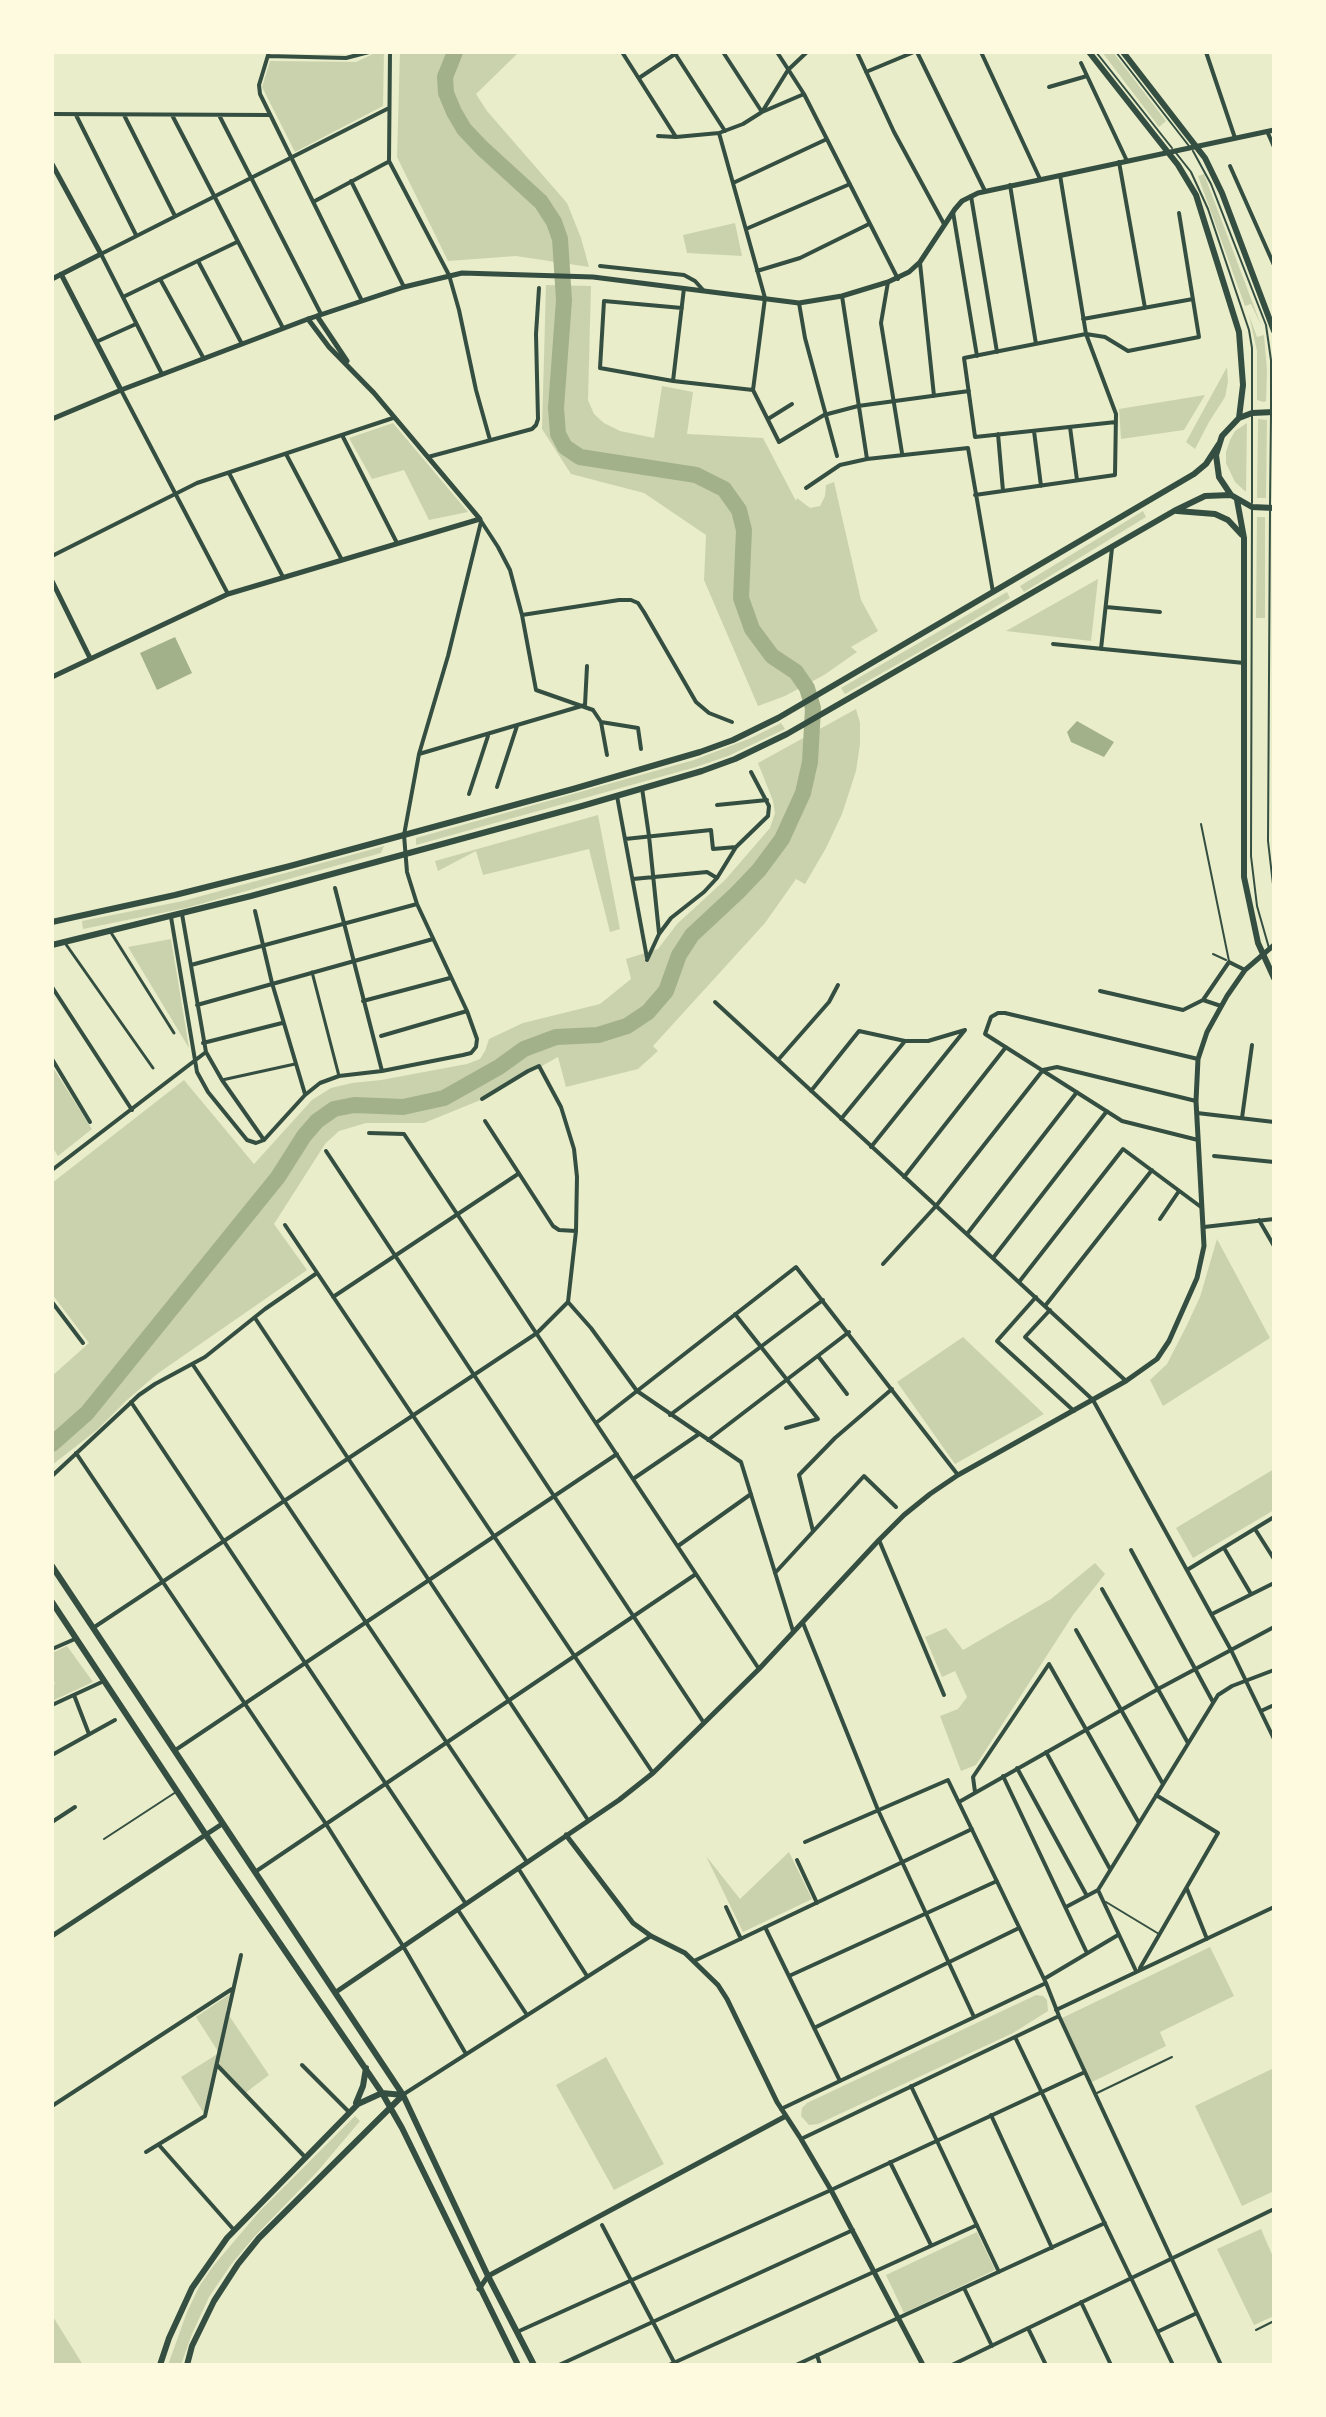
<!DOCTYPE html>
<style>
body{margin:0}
#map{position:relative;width:1326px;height:2417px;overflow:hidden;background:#e9edc9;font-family:"Exo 2",sans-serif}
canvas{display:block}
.frame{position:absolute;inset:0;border:54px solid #fefae0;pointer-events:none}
</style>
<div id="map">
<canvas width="1326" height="2417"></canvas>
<div class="frame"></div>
</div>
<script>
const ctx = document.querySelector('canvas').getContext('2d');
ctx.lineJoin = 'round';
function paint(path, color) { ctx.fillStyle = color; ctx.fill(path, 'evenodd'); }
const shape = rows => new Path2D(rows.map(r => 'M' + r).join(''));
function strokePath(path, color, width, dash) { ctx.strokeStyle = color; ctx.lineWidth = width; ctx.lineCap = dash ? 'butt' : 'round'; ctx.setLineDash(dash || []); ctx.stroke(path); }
const green = shape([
 [377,52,384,52,383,106,295,152,262,87,270,61,356,62],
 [400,52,519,52,476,94,487,111,567,203,581,238,589,267,516,256,448,261,397,157],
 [1102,52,1113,52,1166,121,1159,127],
 [1204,174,1261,325,1251,304,1245,306,1198,176],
 [735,223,742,256,687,253,683,235],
 [546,285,591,286,588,400,594,414,604,423,620,431,654,438,662,386,693,392,687,434,763,438,796,501,797,498,810,508,820,506,825,496,826,485,834,482,861,600,878,631,851,647,857,652,824,675,785,696,758,706,704,580,706,535,644,493,571,474,542,429],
 [1249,315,1257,337,1264,335,1267,371,1266,401,1264,402,1257,400,1257,351],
 [1227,367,1228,382,1225,397,1209,422,1195,449,1186,442],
 [1205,395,1184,430,1121,439,1119,409],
 [1258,419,1267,420,1266,498,1257,498],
 [393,423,468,512,429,520,404,470,372,479,349,438],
 [1247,423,1246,492,1235,482,1226,463,1226,452,1230,440,1235,431],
 [1143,511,1146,517,1024,592,1020,586],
 [1257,517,1265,517,1265,618,1256,618],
 [1098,579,1091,641,1006,631],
 [1007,592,1010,598,942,639,845,694,841,688],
 [856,709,860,723,860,744,856,771,842,814,826,848,805,884,796,879,765,923,653,1046,658,1051,638,1069,566,1087,558,1057,483,1099,424,1123,366,1123,339,1131,325,1144,274,1224,307,1270,157,1374,127,1400,97,1430,52,1465,52,1376,89,1343,52,1294,52,1183,184,1080,254,1164,312,1100,331,1088,352,1083,381,1080,467,1064,480,1059,485,1051,489,1039,523,1023,600,1004,631,979,626,959,658,949,677,924,725,880,770,828,775,813,773,801,758,763],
 [781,723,785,729,728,756,696,767,416,845,416,838,694,760,751,738],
 [598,815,620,929,610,932,589,849,483,875,476,851,438,871,435,861],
 [384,846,381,853,186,908,83,929,82,921,183,901],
 [171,939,189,1048,128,947],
 [52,1066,92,1129,58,1156,52,1147],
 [1217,1239,1270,1338,1163,1406,1150,1380,1167,1364,1186,1327,1200,1297],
 [963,1337,1044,1414,955,1464,897,1382],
 [1274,1469,1274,1510,1193,1558,1176,1528],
 [1095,1563,1105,1574,1073,1615,976,1765,961,1771,940,1716,958,1709,967,1697,955,1671,942,1677,925,1637,946,1628,963,1650,1051,1599],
 [67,1646,93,1682,52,1701,52,1685,55,1684,52,1675,52,1653],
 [789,1852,812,1899,743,1932,706,1856,740,1899],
 [1210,1947,1234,1996,1160,2032,1166,2046,1090,2083,1062,2018],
 [230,1994,226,2011,269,2075,244,2094,217,2066,205,2115,181,2077,219,2053,196,2017],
 [1036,1995,1043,1996,1047,2000,1048,2011,1013,2033,818,2124,809,2125,801,2116,802,2108,807,2103],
 [606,2057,664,2164,614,2190,556,2085],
 [1274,2068,1274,2191,1242,2206,1195,2106],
 [355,2116,360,2121,317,2172,254,2237,230,2266,209,2297,192,2334,181,2365,168,2365,187,2312,200,2285,214,2265,259,2212],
 [1261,2229,1274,2259,1274,2316,1254,2325,1217,2249],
 [977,2232,995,2270,904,2313,886,2275],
 [52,2315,83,2365,52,2365]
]);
const water = shape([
 [175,637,192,673,157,690,140,653],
 [1077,721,1114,742,1104,757,1071,742,1067,732]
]);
const river = shape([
 [52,1444,87,1413,278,1177,304,1136,317,1121,334,1109,354,1105,403,1107,444,1098,499,1067,524,1049,556,1037,598,1035,627,1026,648,1012,666,991,679,955,692,935,737,893,759,870,782,839,803,793,810,762,813,708,807,688,796,672,772,656,752,629,741,598,744,530,739,510,724,489,696,475,580,457,565,447,558,434,556,408,564,300,560,239,554,222,541,202,482,148,464,129,454,112,446,93,445,77,455,52]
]);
const service = shape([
 [1096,52,1172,148],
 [1116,52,1189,146],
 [1193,151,1211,184,1266,325,1271,360,1271,409],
 [1176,153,1191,172,1208,209,1249,330,1252,348,1252,503],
 [1270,505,1271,415],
 [1252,510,1251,856,1257,906,1269,948],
 [1270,511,1268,841,1274,893],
 [1201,824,1229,961],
 [1213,954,1226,960],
 [104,1839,176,1792],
 [1106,1902,1159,1934],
 [1097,2093,1172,2057],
 [1256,2330,1274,2321]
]);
const pedestrian = shape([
 [110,931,174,1033],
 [65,943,153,1068],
 [312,972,339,1076],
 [222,1080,295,1064]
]);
const minor = shape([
 [269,52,259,85,260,94,362,301],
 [390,52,389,161,449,275,459,310,476,390,490,440],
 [622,52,676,137],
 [674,52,725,131],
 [723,52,762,112,788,70,807,52],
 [777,52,804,94,898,279],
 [857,52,894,132,944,224],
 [917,52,985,191],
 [981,52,1040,179],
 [1206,52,1235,138],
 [268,56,346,58,369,52],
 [1081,63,1127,161],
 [866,72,914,52],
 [639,78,678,52],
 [1049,87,1087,76],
 [52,114,270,115],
 [76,115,136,235],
 [124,115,175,216],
 [172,115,283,328],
 [219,115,321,314],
 [1267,131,1274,147],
 [719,133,765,298,753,390,779,442,824,415,858,406,969,391],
 [658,136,676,137,719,133,743,124,762,112,804,94],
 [1119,162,1145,308],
 [1230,166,1274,265],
 [351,181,404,287],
 [733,183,827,139],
 [1010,185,1036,344],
 [971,196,997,352],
 [313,202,388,162],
 [953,212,977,356],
 [746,229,850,184],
 [198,261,242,344],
 [920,263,934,396],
 [600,266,684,275,695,281,704,291],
 [757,271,800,258,869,224],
 [160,279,204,359],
 [888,282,881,323,902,453],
 [842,296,867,459],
 [123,297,237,242],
 [799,303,805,338,837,456],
 [682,308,604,301,600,368,673,381,753,390],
 [1083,319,1193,299],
 [96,342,136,324],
 [162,374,101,254,389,108],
 [673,381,684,288],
 [121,390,228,594],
 [768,419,792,404],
 [1116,422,975,437,964,358,1086,334,1105,337,1128,351,1199,337,1179,213],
 [1070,427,1077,480],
 [1034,431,1041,486],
 [998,434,1003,491],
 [342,435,397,543],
 [286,454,342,560],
 [428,457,532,429,536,425,538,419,536,334,539,288],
 [229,473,283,577],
 [806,488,840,465,867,459,968,448,993,592],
 [975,495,1115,475,1116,414,1086,334,1060,175],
 [481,521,498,547,510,570,522,615,536,690,593,710,601,722,607,755],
 [52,556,197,483,393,418],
 [1106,607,1160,612],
 [522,615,619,600,631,600,638,603,644,612,696,702,709,713,732,722],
 [1053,644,1244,663],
 [1101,649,1112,548],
 [601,722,638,728,641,749],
 [419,754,585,705,587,666],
 [497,787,517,726],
 [642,788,649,836,659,933],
 [469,794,488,736],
 [617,796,647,958],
 [717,805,767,800],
 [625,839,711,830,713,849,736,847],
 [633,879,707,872,717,878],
 [335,888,382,1071],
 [255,911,272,983,305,1094],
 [182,914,206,1052,222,1080,264,1140],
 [171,917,197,1072,208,1092,247,1140,256,1143,264,1140],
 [647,960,659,934,671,918,704,892,717,878,736,847,768,816,769,806,751,772],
 [191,965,417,904],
 [52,987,132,1110],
 [1100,991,1183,1010,1203,1000,1221,1006],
 [1203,1000,1229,962,1245,970],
 [363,1001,450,978],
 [715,1002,1126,1381],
 [197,1005,433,939],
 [381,1036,467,1011],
 [203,1043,282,1023],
 [52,1059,90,1122],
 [1198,1059,1005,1013,998,1013,991,1017,985,1034,1122,1121,1198,1140],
 [778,1060,829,1002,838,985],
 [811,1091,859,1031,905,1041,928,1041,965,1030],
 [482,1099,528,1071,539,1066,561,1107,574,1149,577,1177,576,1231,568,1302],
 [1197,1113,1274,1122],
 [1242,1118,1252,1045],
 [841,1119,905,1041],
 [485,1121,553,1226,559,1230,576,1231],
 [369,1133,404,1134,759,1669],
 [264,1140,305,1095,320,1083,339,1076,382,1071,463,1055,471,1053,476,1047,477,1039,467,1011,417,904,407,872,404,835,419,754,448,656,481,522],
 [871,1147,965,1030],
 [326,1151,704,1723],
 [1214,1156,1274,1162],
 [52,1170,206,1052],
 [904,1177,1006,1047],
 [1160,1219,1179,1191],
 [1259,1220,1274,1246],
 [285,1225,653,1773],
 [1204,1227,1274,1219],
 [967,1234,1077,1092],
 [993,1258,1107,1111],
 [883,1264,936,1206,1043,1070,1057,1067,1196,1101],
 [1019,1282,1123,1149,1201,1207],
 [333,1297,518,1174],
 [1036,1297,997,1341,1074,1411],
 [52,1302,83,1343],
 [568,1302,591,1328,637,1391,741,1462,793,1631],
 [1045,1306,1152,1170],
 [1050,1310,1025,1337,1093,1400,1231,1650,1274,1739],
 [735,1314,818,1419,786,1428],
 [255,1318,588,1820],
 [818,1356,847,1394],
 [193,1365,527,1862],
 [131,1402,466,1904],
 [670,1415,823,1300],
 [596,1423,796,1267,958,1475],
 [708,1440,849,1332],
 [76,1453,326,1824,403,1946,466,2054],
 [52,1476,139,1395,155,1384,205,1357,265,1309,317,1273],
 [633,1479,699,1434],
 [1255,1529,1274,1559],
 [813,1531,799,1475,835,1438,892,1389],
 [879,1540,944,1695],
 [678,1546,751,1494],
 [1224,1548,1251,1594],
 [1131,1550,1213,1702],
 [1187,1570,1274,1517],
 [775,1573,864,1476,896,1507],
 [1102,1589,1188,1743],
 [1212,1614,1274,1583],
 [803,1623,878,1810,974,2017],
 [93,1628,537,1333,568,1302],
 [1076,1630,1163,1784],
 [52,1649,75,1639],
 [74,1695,89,1734],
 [52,1705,104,1681],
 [1261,1711,1274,1705],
 [174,1751,617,1454],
 [1046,1752,1110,1869],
 [52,1755,115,1720],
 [1017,1768,1087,1896],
 [1003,1776,1087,1953],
 [975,1792,973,1777,1049,1664,1139,1823],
 [959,1802,1158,1689,1274,1627],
 [52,1822,75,1807],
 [805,1842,948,1780,1046,1983,1059,2016,1221,2365],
 [797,1860,817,1903],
 [518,1868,587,1976],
 [255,1872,696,1574],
 [1187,1889,1207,1939],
 [1098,1890,1218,1695,1232,1686,1274,1670],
 [1098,1890,1136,1971],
 [726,1907,741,1939],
 [1066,1907,1098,1890],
 [458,1910,527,2015],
 [765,1927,840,2081],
 [694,1961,972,1829],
 [1140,1968,1218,1833,1156,1795],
 [789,1976,997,1881],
 [1044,1979,1118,1935],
 [1056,2010,1274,1907],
 [814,2028,1019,1928],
 [1015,2037,1173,2365],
 [217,2065,305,2157],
 [302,2065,349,2112],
 [911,2086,999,2272],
 [404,2094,651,1936],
 [52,2106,232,1989],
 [781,2109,1046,1983],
 [991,2115,1052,2248],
 [801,2139,1059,2016],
 [159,2145,234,2230],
 [146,2152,205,2116,241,1955],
 [890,2162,931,2245],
 [602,2225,675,2364],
 [964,2288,992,2346],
 [1081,2302,1111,2365],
 [1028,2328,1046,2365],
 [517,2332,831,2190,1085,2072],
 [1157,2332,1197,2313],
 [817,2355,820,2365],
 [559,2365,853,2230],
 [669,2365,977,2225],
 [796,2365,1105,2223],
 [952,2365,1274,2209]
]);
const tertiary = shape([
 [52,164,101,254,52,279],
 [61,274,121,390],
 [317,316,347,361],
 [52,419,121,390,308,319,404,287,462,273,593,277,799,303,842,296,888,282,909,272,920,262,955,209,962,201,978,193,1274,130],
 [52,581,90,658],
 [52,677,228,594,480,519,374,393,329,347,308,319],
 [566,1835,633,1923,651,1936,685,1953,718,1985,727,1999,777,2102,801,2139,831,2190,923,2365],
 [52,1936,222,1824],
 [336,1992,619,1800,653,1773,759,1669,879,1540,904,1515,930,1494,958,1475,1126,1381,1157,1359,1169,1341,1197,1278,1204,1246,1196,1101,1198,1059,1207,1032,1227,996,1245,970,1274,945],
 [479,2289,488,2276,786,2116]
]);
const primary = shape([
 [1089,52,1178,165,1196,195,1239,332,1243,385,1239,418],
 [1123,52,1205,158,1222,193,1274,331],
 [1274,412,1252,413,1239,418,1222,436,1216,455,1219,477,1231,495,1252,507,1274,508],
 [1237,500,1244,538,1244,877,1258,943,1274,978],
 [1177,511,1215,514,1228,520,1242,535],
 [52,922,175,895,290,866,573,789,700,752,733,740,778,718,1194,474,1206,464,1219,444],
 [52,945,251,896,582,806,702,771,735,759,787,734,1174,511,1205,496,1231,495],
 [52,1566,403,2095,488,2276,534,2365],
 [52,1602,206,1835,382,2093,402,2128,518,2365],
 [356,2103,363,2086,366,2068],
 [160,2365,169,2338,192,2288,227,2238,358,2104,382,2093,403,2095],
 [187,2365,192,2346,214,2301,238,2264,259,2238,403,2095]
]);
paint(green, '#cad2ad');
paint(water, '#a3b18a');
strokePath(river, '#a3b18a', 16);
strokePath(service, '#344e41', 2);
strokePath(pedestrian, '#344e41', 3);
strokePath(minor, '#344e41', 4);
strokePath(tertiary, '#344e41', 5);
strokePath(primary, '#344e41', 6);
</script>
